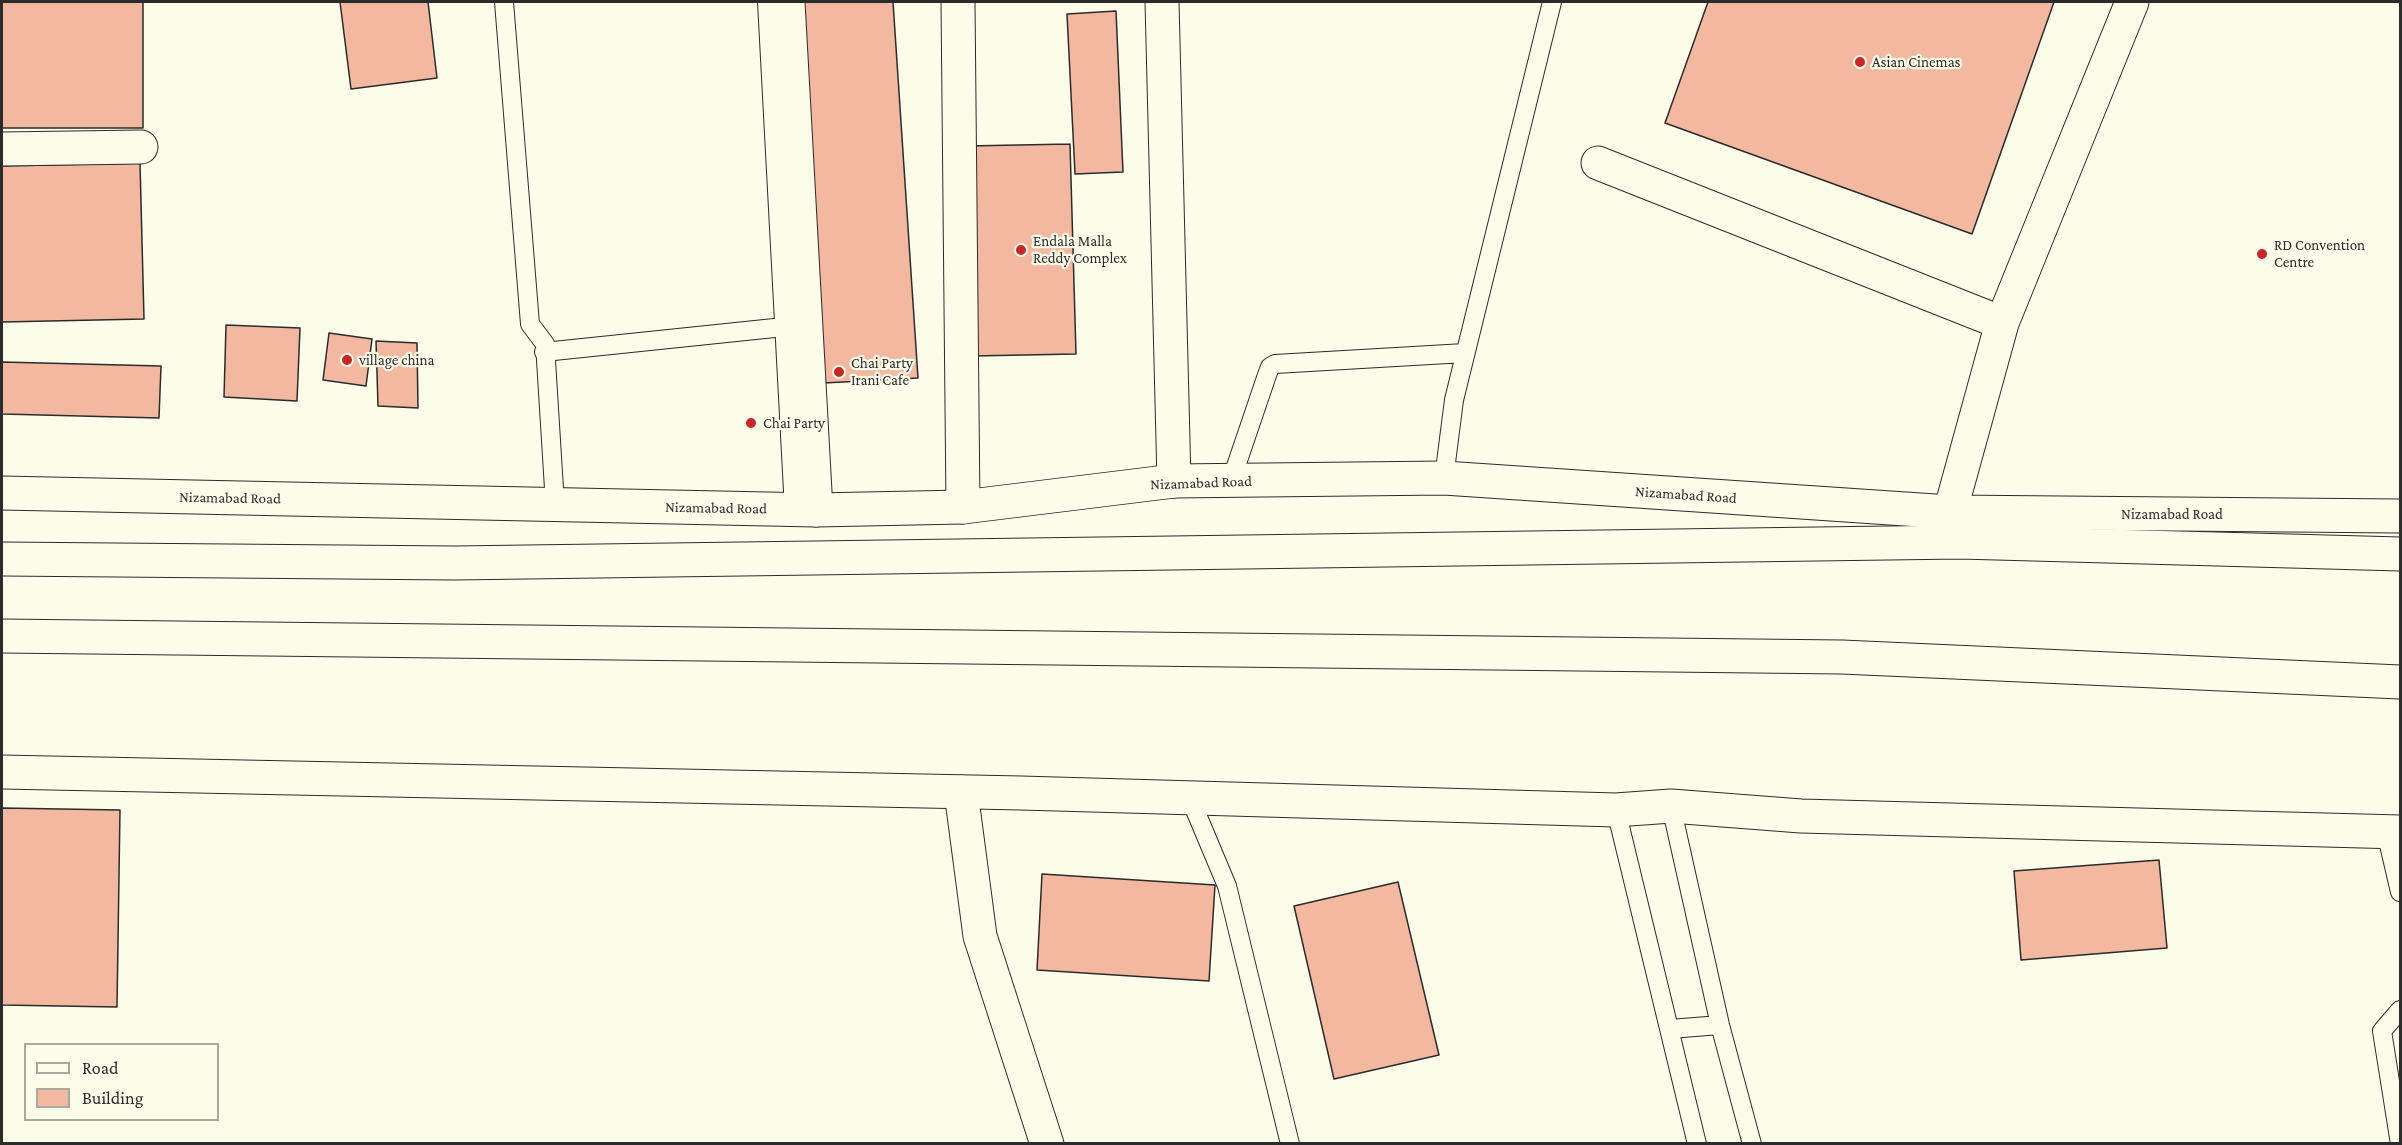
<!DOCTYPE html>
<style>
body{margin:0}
#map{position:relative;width:2402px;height:1145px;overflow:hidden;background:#fdfbea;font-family:"Crimson Pro",serif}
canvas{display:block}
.frame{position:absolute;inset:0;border:3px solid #2b2b2b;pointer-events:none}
.legend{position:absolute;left:24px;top:1043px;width:195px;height:78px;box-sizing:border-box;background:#fdfbea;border:2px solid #a9a89e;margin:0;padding:8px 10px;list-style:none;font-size:18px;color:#2b2b2b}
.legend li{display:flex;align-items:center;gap:12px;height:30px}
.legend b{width:30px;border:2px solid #a9a89e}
</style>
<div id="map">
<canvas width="2402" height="1145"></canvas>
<div class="frame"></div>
<ul class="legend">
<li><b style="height:8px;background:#fdfbea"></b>Road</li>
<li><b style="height:16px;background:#f2b8a0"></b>Building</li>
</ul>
</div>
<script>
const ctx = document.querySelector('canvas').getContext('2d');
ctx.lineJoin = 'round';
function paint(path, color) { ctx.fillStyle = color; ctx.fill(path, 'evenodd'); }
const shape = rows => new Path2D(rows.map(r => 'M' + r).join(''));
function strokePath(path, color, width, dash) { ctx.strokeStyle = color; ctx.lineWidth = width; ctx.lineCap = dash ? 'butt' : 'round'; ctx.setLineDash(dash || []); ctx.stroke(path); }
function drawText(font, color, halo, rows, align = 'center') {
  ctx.font = font + ' "Crimson Pro",serif'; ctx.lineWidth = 4.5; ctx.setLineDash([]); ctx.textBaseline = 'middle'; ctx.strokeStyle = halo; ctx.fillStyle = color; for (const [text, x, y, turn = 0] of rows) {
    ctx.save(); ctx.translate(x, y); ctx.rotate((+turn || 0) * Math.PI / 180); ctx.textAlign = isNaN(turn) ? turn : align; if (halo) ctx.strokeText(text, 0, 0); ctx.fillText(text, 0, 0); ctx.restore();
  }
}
const building = shape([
 [2,2,143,2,143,128,2,128,2,2],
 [340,2,428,2,437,78,351,89,340,2],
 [798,2,893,2,918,378,824,383,798,2],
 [1708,2,2054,2,1972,234,1665,123,1708,2],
 [1116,11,1123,172,1075,174,1067,14,1116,11],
 [1070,144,1076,354,972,356,967,146,1070,144],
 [140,163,144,319,2,322,2,166,140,163],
 [226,325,300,328,297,401,224,397,226,325],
 [329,333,372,339,366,386,323,380,329,333],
 [376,341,417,343,418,408,378,406,376,341],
 [2,362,161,366,159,418,2,414,2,362],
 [2,808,120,810,117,1007,2,1005,2,808],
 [2159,860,2167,948,2021,960,2014,871,2159,860],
 [1042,874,1215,885,1209,981,1037,970,1042,874],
 [1398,882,1439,1055,1334,1079,1294,906,1398,882]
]);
const lane = shape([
 [504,2,530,324,545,344,555,505],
 [767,2,794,510],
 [544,352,784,327],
 [1444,478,1454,400,1552,2],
 [1231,481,1267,375,1270,367,1275,364,1465,353],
 [1190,798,1227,886,1290,1144],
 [1671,806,1720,1025,1752,1144],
 [1616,810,1697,1144],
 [2386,832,2400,892],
 [1670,1029,1720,1025],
 [2400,1144,2382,1031,2400,1010]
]);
const street = shape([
 [788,2,816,510],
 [958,2,963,507],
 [1162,2,1174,481],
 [2,149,141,147],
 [1598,163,2002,323],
 [1939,538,1950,512,2002,323,2132,2],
 [961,792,980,936,1047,1144]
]);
const secondary = shape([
 [2,493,816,510,963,507,1174,481,1444,478,1950,512,2400,516],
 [2,772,1021,793,1616,810,1671,806,1801,816,2400,832]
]);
const highway = shape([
 [2,559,455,563,1960,542,2400,554],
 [2,636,1842,657,2400,682]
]);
const markers = [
 [1860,62,6,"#c62828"],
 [1021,250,6,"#c62828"],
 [2262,254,6,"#c62828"],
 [347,360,6,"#c62828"],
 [839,372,6,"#c62828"],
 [751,423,6,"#c62828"]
];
const poiNames = [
 ["Asian Cinemas",1872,62],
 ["Endala Malla",1033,241],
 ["Reddy Complex",1033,258],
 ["RD Convention",2274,245],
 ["Centre",2274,262],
 ["village china",359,360],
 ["Chai Party",851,363],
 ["Irani Cafe",851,380],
 ["Chai Party",763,423]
];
const streetNames = [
 ["Nizamabad Road",1201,483,-2],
 ["Nizamabad Road",1686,495,4],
 ["Nizamabad Road",230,498,1],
 ["Nizamabad Road",716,508,1],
 ["Nizamabad Road",2172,514]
];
paint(building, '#f2b8a0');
strokePath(building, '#2b2b2b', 1.5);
strokePath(lane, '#2b2b2b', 20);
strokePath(street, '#2b2b2b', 35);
strokePath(secondary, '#2b2b2b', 35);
strokePath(highway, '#2b2b2b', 35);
strokePath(lane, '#fdfbea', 18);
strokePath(street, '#fdfbea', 33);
strokePath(secondary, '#fdfbea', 33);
strokePath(highway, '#fdfbea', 33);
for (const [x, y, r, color] of markers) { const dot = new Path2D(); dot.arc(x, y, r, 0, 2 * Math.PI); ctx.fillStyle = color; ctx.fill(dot); strokePath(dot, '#fdfbea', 2); }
drawText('15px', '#2b2b2b', '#fdfbea', poiNames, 'left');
drawText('15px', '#2b2b2b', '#fdfbea', streetNames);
</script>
